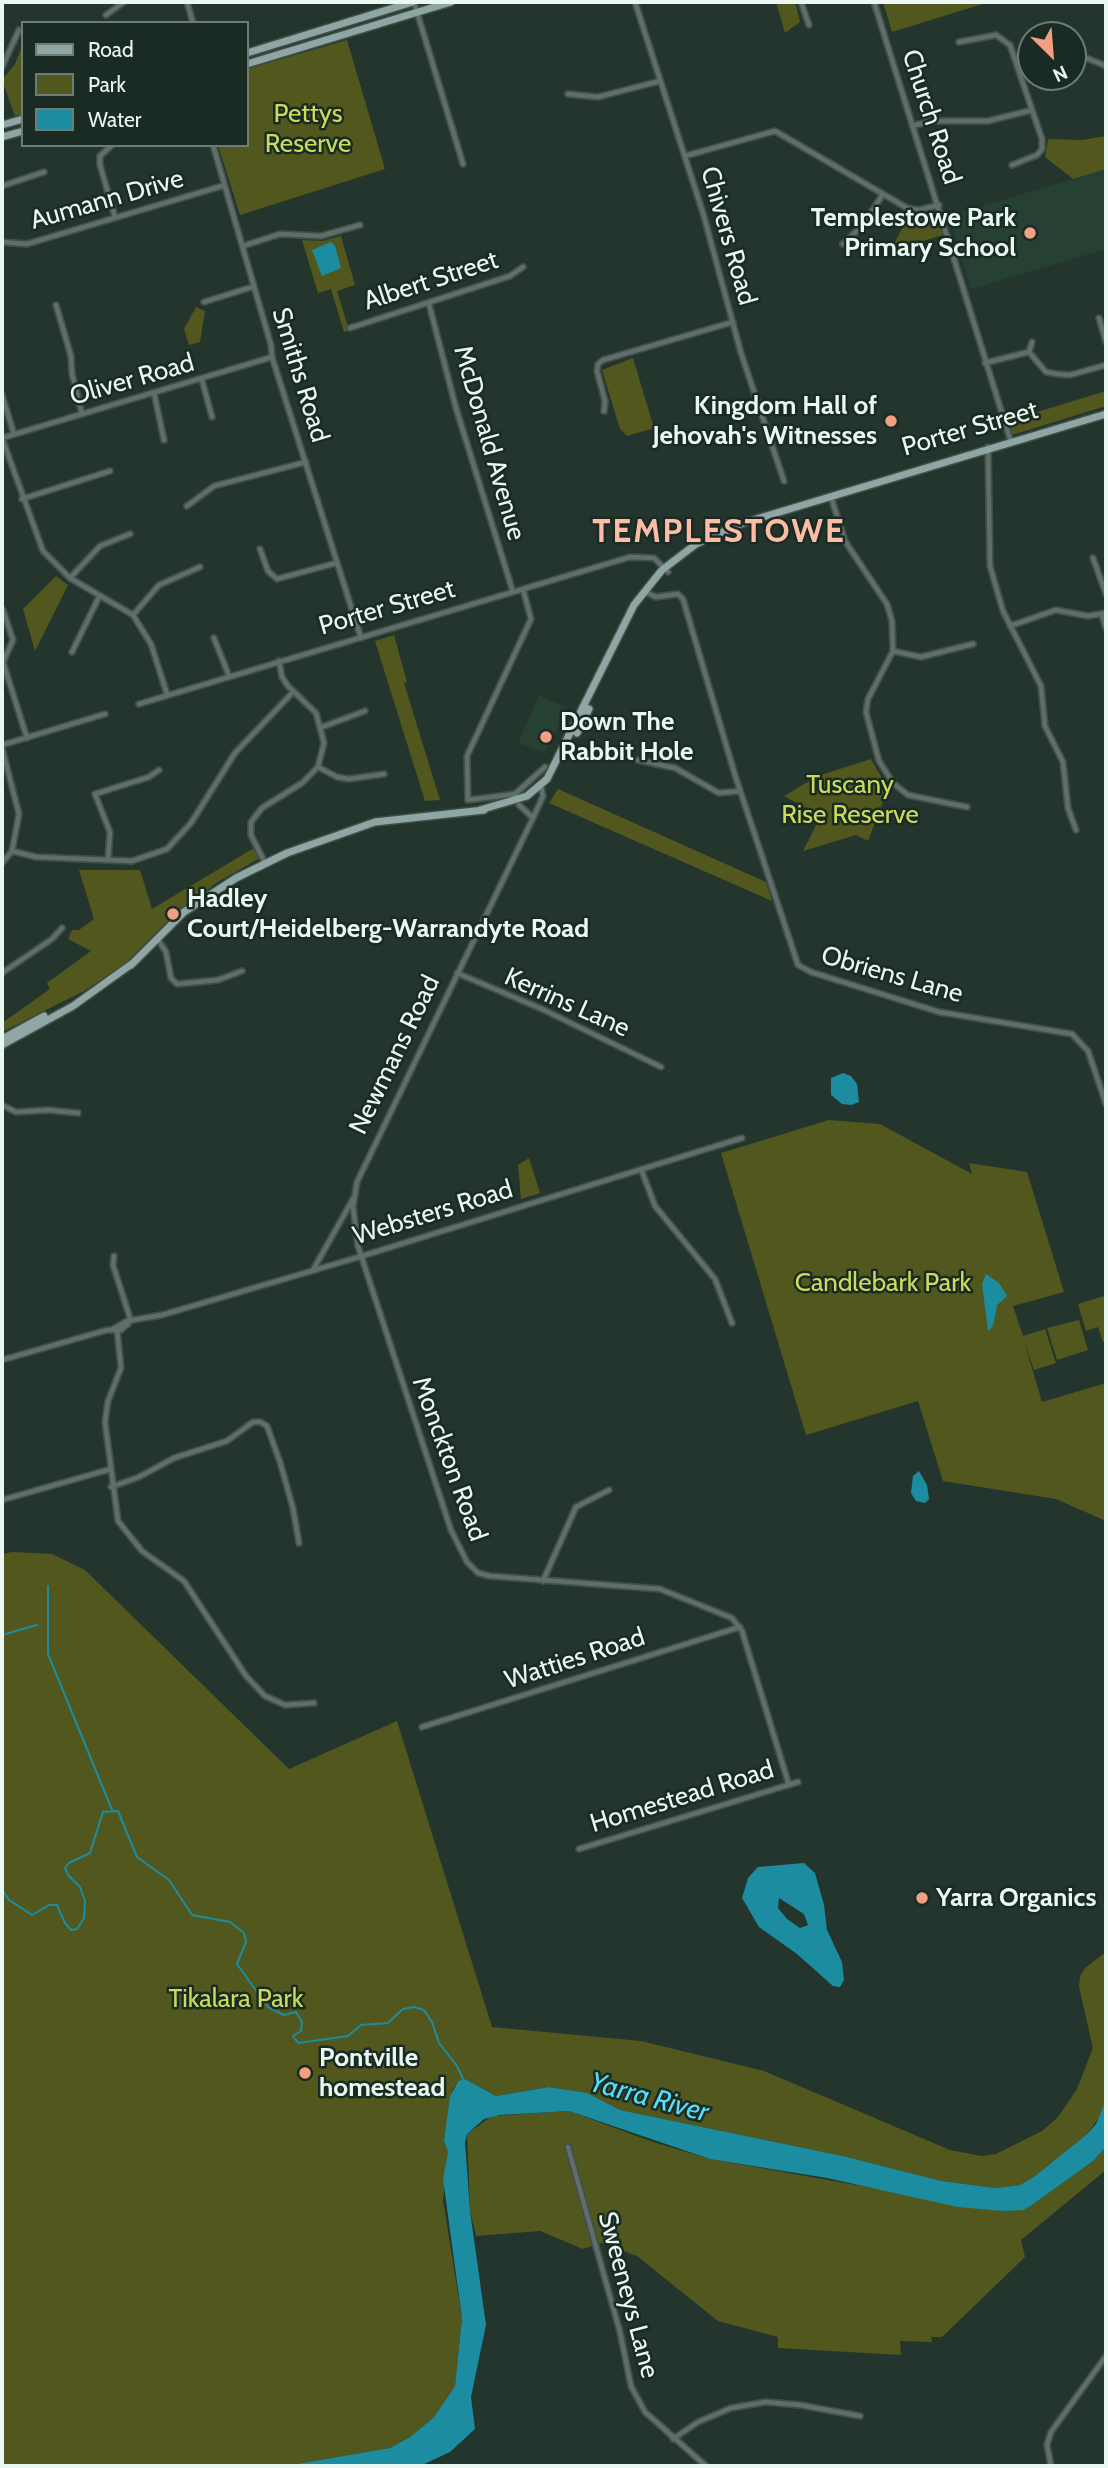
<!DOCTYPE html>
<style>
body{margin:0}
#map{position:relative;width:1108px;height:2468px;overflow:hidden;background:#23352d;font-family:Cabin,sans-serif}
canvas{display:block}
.frame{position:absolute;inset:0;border:4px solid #ebf7f1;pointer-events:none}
.legend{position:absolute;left:21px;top:21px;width:228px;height:126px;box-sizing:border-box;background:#192b23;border:2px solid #6d7d75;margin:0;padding:9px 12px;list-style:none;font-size:21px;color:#ebf7f1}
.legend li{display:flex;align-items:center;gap:14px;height:35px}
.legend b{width:35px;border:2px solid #6d7d75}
.north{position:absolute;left:1017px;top:21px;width:70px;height:70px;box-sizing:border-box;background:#192b23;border:2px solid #6d7d75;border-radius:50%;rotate:155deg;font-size:19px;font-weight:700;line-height:28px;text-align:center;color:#ebf7f1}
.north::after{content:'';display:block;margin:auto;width:24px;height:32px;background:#f3a082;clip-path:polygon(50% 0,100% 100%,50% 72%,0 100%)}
</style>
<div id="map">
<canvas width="1108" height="2468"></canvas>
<div class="frame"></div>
<ul class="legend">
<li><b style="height:9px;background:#90a6a4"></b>Road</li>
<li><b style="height:19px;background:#52581d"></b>Park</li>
<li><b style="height:19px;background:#1c8ca1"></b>Water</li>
</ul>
<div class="north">N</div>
</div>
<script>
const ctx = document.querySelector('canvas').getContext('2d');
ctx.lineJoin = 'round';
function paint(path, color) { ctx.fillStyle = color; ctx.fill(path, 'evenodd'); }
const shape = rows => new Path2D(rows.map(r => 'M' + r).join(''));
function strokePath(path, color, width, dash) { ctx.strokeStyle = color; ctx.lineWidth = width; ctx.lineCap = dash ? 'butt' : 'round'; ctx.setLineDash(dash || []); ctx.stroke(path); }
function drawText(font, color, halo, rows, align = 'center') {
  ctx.font = font + ' Cabin,sans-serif'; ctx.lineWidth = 5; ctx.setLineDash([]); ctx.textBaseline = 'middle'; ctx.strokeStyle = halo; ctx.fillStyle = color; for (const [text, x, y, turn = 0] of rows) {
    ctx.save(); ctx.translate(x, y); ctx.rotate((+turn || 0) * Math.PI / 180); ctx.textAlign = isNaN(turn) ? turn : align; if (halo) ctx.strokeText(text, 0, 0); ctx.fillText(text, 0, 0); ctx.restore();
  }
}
const built = shape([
 [1106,169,1106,249,971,289,949,216],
 [539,695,568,708,545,752,518,743]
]);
const green = shape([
 [776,2,795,2,800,22,785,33],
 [883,2,989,2,892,32],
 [347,40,385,169,240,215,218,145,247,145,247,69],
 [23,44,23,114,15,116,2,80,15,64],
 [1106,136,1106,169,1073,179,1045,157,1048,139,1082,140],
 [933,214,943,235,896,249,893,246,909,215],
 [341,236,355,285,337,291,349,330,344,332,331,289,318,293,302,240,322,241],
 [196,307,205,311,200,342,189,345,184,329],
 [633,358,654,428,627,436,620,429,602,370],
 [1106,391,1106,406,1012,435,1008,421],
 [56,576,68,585,35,651,23,609],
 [394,635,407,682,404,683,440,800,425,801,375,641],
 [871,759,888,788,868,841,856,835,803,851,821,816,784,796,818,776],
 [558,789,766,882,772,901,549,803],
 [254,848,260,858,216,883,166,923,125,964,84,991,2,1032,2,1023,50,989,47,983,91,951,68,939,72,930,79,930,94,919,79,870,140,870,152,909],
 [829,1120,880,1124,972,1174,969,1163,1027,1172,1064,1292,1013,1306,1023,1336,1045,1329,1056,1363,1034,1370,1024,1341,1042,1402,1106,1383,1106,1521,1056,1499,943,1481,918,1401,806,1435,721,1153],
 [529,1158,540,1193,521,1199,518,1165],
 [1104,1296,1106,1341,1103,1342,1098,1327,1086,1331,1078,1304],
 [1079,1320,1088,1350,1057,1360,1047,1328],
 [12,1552,52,1554,85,1570,289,1769,397,1721,492,2027,641,2041,764,2071,950,2150,981,2156,996,2154,1042,2131,1058,2117,1077,2089,1093,2048,1079,1987,1080,1976,1085,1968,1106,1952,1106,2101,1102,2114,1086,2135,1035,2176,1020,2185,995,2188,942,2181,843,2156,620,2110,587,2093,549,2087,496,2096,465,2079,458,2081,453,2089,444,2140,448,2153,443,2200,462,2318,455,2386,434,2417,410,2437,390,2448,285,2466,2,2466,2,1554],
 [569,2111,653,2142,710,2159,1003,2211,1032,2205,1093,2161,1106,2147,1106,2170,1021,2240,1025,2257,942,2337,931,2337,932,2342,900,2341,901,2355,778,2348,778,2337,718,2321,637,2256,601,2243,583,2249,540,2231,476,2236,470,2211,467,2134,492,2116]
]);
const water = shape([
 [331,242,335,246,341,268,322,276,312,250],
 [843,1073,851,1076,857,1084,859,1102,851,1105,842,1104,831,1095,831,1078],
 [986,1274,999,1283,1007,1296,997,1305,993,1326,988,1331,982,1284],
 [919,1471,927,1485,929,1499,925,1503,916,1501,911,1493,913,1476],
 [804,1863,815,1873,824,1905,827,1930,842,1962,844,1980,840,1987,833,1986,797,1954,759,1927,742,1898,748,1878,758,1867],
 [779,1898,804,1914,808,1925,800,1928,787,1919,778,1908],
 [465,2079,496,2096,549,2087,587,2093,620,2110,843,2156,942,2181,995,2188,1020,2185,1035,2176,1086,2135,1096,2124,1106,2101,1106,2147,1093,2161,1032,2205,1023,2210,1003,2211,958,2207,827,2178,710,2159,569,2111,500,2115,484,2119,467,2134,465,2142,470,2211,486,2325,471,2397,475,2429,450,2452,420,2466,285,2466,390,2448,410,2437,434,2417,455,2386,462,2318,443,2179,448,2153,444,2140,450,2097,458,2081]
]);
const stream = shape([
 [48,1586,48,1654,112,1810],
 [2,1635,37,1625],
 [2,1889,9,1900,32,1915,49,1905,57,1905,65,1923,71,1930,77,1929,84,1918,85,1901,80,1887,69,1876,65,1868,69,1863,90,1853,103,1812,118,1811,137,1857,169,1880,192,1915,230,1922,244,1933,246,1942,237,1964,268,2007,284,2015,296,2012,302,2022,301,2031,293,2036,298,2043,348,2036,361,2025,388,2023,403,2009,414,2007,424,2010,432,2022,439,2043,457,2066,463,2079]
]);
const street = shape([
 [187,2,193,23],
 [414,2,463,164],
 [635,2,703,213,741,353,784,481],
 [801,2,809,25],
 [874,2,1011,442],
 [106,15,124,2],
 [959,42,996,35,1010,45,1042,139,1042,149,1037,155,1012,165],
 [1084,57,1106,66],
 [2,67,19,30],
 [568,94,598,97,660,81],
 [912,126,932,121,988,121,1032,110],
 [112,145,100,156,100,165,115,217],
 [213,145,271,345,272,357,361,638],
 [685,156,775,131,907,208,919,210,939,205],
 [2,186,44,172],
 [2,242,27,244,222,186],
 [843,244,863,225,883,194],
 [243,246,280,234,321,236,360,225],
 [204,302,252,287],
 [429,304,456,408,513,592],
 [56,305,71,356,72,374,82,414],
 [1099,318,1106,342],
 [350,328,510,276,523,267],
 [1029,352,1032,342],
 [985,363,1029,352,1046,372,1057,374,1070,375,1106,365],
 [202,380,212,417],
 [154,393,164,440],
 [2,395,14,434],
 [604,411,605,401,597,371,598,364,603,360,733,322],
 [2,438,43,551,70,578,133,615,151,644,167,694],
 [2,438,272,357],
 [988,447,990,566,1003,611,1041,686,1045,726,1063,762,1068,808,1076,830],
 [831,497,845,541,887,604,892,621,893,651,868,699,866,712,879,761,893,783,908,795,967,807],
 [22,499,110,471],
 [187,506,214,486,306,462],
 [260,549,268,571,277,579,336,563],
 [1093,558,1106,594],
 [70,578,100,546,130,534],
 [523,589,531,619,467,756,468,800,515,794,545,767],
 [645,592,656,597,678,594,683,599,735,775,798,965,811,972,939,1012,1072,1034,1088,1051,1106,1104],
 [3,610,13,640,3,662,27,738],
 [133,615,159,585,200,567],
 [1102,615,1106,628],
 [1010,626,1056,610,1088,616,1106,613],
 [214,638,229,676],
 [893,651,921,657,973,644],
 [72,652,99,597],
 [139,704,630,557,654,558,668,572],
 [322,727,365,711],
 [2,745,105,714],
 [2,748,19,814,12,851,2,863],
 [638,760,675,768,719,793,740,791],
 [318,767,337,777,349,779,384,774],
 [541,786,543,796,533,818,357,1182,353,1207,358,1246,451,1530,467,1562,478,1573,490,1576,660,1589,732,1618,742,1631,789,1785],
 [519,805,532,817],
 [12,851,36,857,132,861,167,849,191,823,235,753,293,692],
 [108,860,110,832,95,794,149,777,159,770],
 [265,863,251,835,251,822,262,808,302,783,318,767,324,743,316,713,288,686,282,677,279,661],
 [157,938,166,952,171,978,177,984,218,980,242,971],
 [2,973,52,939,62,928],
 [457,973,542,1009,661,1067],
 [2,1105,16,1112,48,1110,78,1113],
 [641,1169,655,1206,715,1279,732,1323],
 [114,1256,113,1265,131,1321],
 [313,1270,353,1199],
 [113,1329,127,1321,162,1315,359,1257,742,1138],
 [117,1329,121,1368,108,1401,105,1422,118,1521,142,1551,184,1581,246,1676,265,1696,285,1705,314,1703],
 [2,1360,107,1330,121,1330,128,1324],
 [111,1487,139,1477,174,1458,227,1441,253,1422,260,1422,267,1426,280,1462,293,1508,299,1543],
 [2,1500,111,1469],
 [543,1581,576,1507,609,1490],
 [422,1727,740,1627],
 [579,1849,798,1782],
 [568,2147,620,2332,631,2386,645,2412,706,2466],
 [673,2439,698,2422,731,2408,766,2402,800,2405,860,2416],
 [1051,2466,1047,2445,1051,2432,1106,2356]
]);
const primary = shape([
 [247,53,413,2],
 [247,64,451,2],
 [2,125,23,119],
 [2,137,23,131],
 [577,733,589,709],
 [480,810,527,796,547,779,634,605,662,570,696,544,743,523,1106,414],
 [131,965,184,912,236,878,287,853,375,822,484,810],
 [2,1039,44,1016],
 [2,1045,73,1006,133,963]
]);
const markers = [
 [1030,233,7,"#f3a082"],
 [891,421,7,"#f3a082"],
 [546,737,7,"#f3a082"],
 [173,914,7,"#f3a082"],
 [922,1898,7,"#f3a082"],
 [305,2073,7,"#f3a082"]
];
const parkNames = [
 ["Pettys",308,114],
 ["Reserve",308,144],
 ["Tuscany",850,785],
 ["Rise Reserve",850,815],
 ["Candlebark Park",883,1283],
 ["Tikalara Park",236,1999]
];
const streetNames = [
 ["Church Road",931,117,72],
 ["Aumann Drive",107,200,-16],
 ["Chivers Road",728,236,74],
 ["Albert Street",431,281,-18],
 ["Smiths Road",300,375,73],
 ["Oliver Road",132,380,-16],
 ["Porter Street",970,429,-16],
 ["McDonald Avenue",489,443,74],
 ["Porter Street",387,608,-16],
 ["Obriens Lane",892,975,16],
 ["Kerrins Lane",567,1003,24],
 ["Newmans Road",395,1055,-64],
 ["Websters Road",433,1213,-17],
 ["Monckton Road",449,1459,70],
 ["Watties Road",575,1659,-18],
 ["Homestead Road",682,1797,-17],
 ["Sweeneys Lane",628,2295,75]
];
const poiNames = [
 ["Templestowe Park",1016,218,"right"],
 ["Primary School",1016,248,"right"],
 ["Kingdom Hall of",877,406,"right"],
 ["Jehovah's Witnesses",877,436,"right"],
 ["Down The",560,722],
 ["Rabbit Hole",560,752],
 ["Hadley",187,899],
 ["Court/Heidelberg-Warrandyte Road",187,929],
 ["Yarra Organics",936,1898],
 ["Pontville",319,2058],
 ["homestead",319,2088]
];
const waterNames = [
 ["Yarra River",649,2098,15]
];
const districtNames = [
 ["TEMPLESTOWE",719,532]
];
paint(built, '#264034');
paint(green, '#52581d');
paint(water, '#1c8ca1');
strokePath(stream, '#1c8ca1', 2);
strokePath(street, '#3f5048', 8);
strokePath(primary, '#3f5048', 10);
strokePath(street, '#616c6b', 4.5);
strokePath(primary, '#90a6a4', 7);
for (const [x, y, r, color] of markers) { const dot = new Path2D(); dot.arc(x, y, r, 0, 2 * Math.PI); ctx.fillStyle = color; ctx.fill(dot); strokePath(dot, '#192b23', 2.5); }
drawText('26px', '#cddb5b', '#192b23', parkNames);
drawText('26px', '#ebf7f1', '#192b23', streetNames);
drawText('bold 26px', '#ebf7f1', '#192b23', poiNames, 'left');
drawText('italic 28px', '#55ddf9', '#192b23', waterNames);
ctx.letterSpacing = '2px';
drawText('bold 33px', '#fcbca6', '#192b23', districtNames);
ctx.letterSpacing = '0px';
</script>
